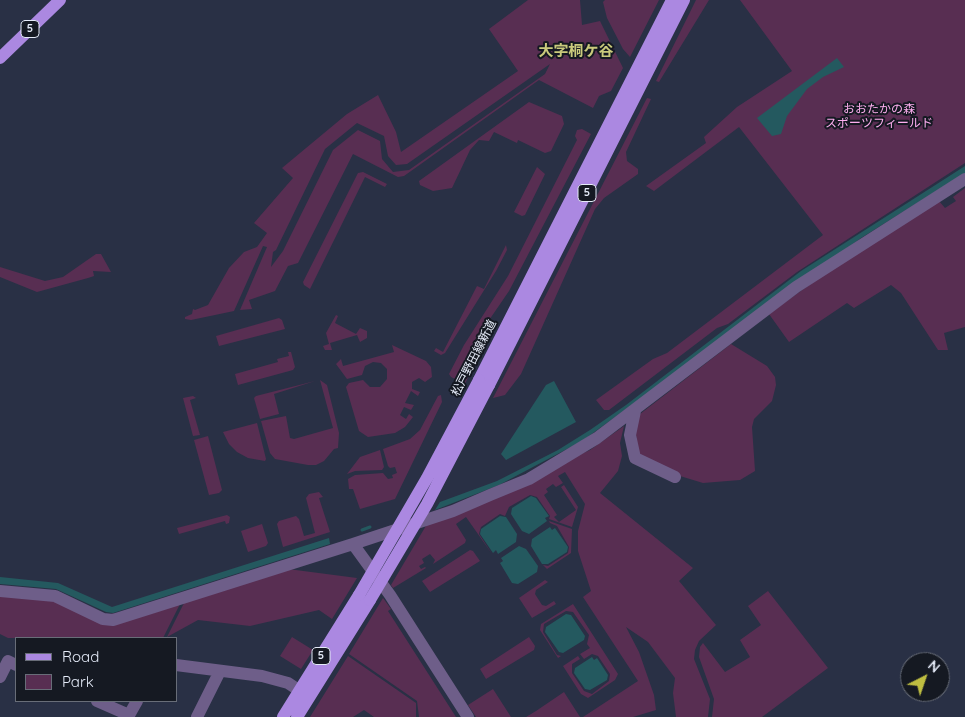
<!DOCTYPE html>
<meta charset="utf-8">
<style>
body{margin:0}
#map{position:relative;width:965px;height:717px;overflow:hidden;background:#293045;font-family:Quicksand,sans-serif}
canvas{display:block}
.legend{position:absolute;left:15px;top:637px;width:162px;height:65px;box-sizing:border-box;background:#151922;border:1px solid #686d78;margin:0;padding:6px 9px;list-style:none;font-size:15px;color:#e5ebf8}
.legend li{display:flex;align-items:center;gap:10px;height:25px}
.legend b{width:25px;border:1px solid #686d78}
.north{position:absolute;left:900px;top:652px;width:50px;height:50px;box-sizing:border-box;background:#151922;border:1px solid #686d78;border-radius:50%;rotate:41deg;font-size:14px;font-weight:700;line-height:20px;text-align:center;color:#e5ebf8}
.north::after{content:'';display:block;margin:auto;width:18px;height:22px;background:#bfbe41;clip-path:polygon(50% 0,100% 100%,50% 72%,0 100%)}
</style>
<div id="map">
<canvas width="965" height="717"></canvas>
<ul class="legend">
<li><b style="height:6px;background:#ab88e1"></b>Road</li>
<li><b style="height:14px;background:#582e52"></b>Park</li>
</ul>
<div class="north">N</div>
</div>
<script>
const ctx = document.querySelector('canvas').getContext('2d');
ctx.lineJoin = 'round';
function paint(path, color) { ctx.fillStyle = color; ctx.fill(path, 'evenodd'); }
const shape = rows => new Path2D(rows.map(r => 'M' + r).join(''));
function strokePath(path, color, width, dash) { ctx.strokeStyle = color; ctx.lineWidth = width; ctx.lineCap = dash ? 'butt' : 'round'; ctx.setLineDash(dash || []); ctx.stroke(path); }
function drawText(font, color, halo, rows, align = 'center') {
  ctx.font = font + ' Quicksand,"Noto Sans JP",sans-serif'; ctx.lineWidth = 4; ctx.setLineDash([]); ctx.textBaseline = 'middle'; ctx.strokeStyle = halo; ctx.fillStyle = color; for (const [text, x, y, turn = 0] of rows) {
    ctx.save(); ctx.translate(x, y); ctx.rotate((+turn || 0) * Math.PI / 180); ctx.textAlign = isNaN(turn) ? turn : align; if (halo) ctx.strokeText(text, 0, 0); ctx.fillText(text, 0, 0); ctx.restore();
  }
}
const green = shape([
 [528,0,580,0,582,25,600,21,623,68,611,91,599,96,593,108,539,80,404,176,398,177,353,154,298,263,288,266,275,291,249,300,252,309,240,310,267,247,263,246,234,311,191,320,185,319,185,317,192,314,193,309,195,310,208,305,229,268,244,252,257,247,267,233,254,223,293,178,282,168,347,114,378,95,396,132,401,152,518,71,489,29],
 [550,64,545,74,409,170,393,172,382,159,380,141,358,130,333,150,283,251,271,267,273,252,276,250,325,149,357,123,384,136,388,156,396,165,407,164],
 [605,0,659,0,630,57,623,49,607,18,603,2],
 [696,0,709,0,659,82,656,81],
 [740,0,965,0,965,163,797,272,728,324,717,328,609,410,604,410,596,400,653,359,667,353,823,235,739,127,654,191,646,186,706,143,704,137,737,107,792,71],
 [647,98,651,99,626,152,627,161,638,169,638,174,604,198,595,209,521,374,505,395,493,398],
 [529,102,562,116,564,124,551,151,545,153,518,140,517,143,494,132,489,141,479,140,470,150,452,188,433,191,420,185,419,181],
 [582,129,591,134,509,291,470,348,469,356,475,362,465,384,451,377,449,374,464,345,508,276,577,140,575,136,577,130],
 [537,167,545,174,525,215,522,216,514,212],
 [363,172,387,184,385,187,365,177,310,289,304,285,303,282,358,173],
 [965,188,965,327,944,333,948,350,938,350,901,293,891,285,854,308,847,303,789,342,769,314,838,264,939,201,945,208,956,201,953,197],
 [506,245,507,250,496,271,445,353,441,355,434,351,436,348,443,352,477,286,484,289],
 [96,254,101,254,111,272,93,271,94,276,88,278,37,292,0,277,0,267,45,281,63,277],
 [336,315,338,316,335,323,356,334,360,328,367,331,367,338,360,342,357,335,330,343,332,350,325,350,323,346,329,344,326,333],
 [279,318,282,320,285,329,219,346,216,336],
 [731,344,767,366,775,377,776,385,772,401,754,419,752,427,755,471,740,480,703,483,680,476,638,455,635,425,640,414],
 [392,345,426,361,431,367,432,377,425,382,419,378,412,382,412,389,420,392,418,396,411,391,405,403,414,405,411,410,404,407,400,415,406,419,409,414,413,417,405,427,395,433,368,437,359,431,346,387,349,383,363,380,370,387,380,387,387,379,387,369,381,363,373,362,365,366,362,375,347,379,336,364,341,359,343,366,394,352],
 [288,352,291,352,295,367,293,370,238,385,235,374,278,362,277,359,289,356],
 [320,380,327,385,339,433,338,448,334,449,324,461,316,465,308,465,275,459,270,453,261,421,286,416,290,438,294,439,333,428],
 [315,381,274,394,279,414,260,419,254,398,256,396],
 [441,395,442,402,395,499,360,509,353,489,349,489,348,479,355,475,383,473,388,479,393,478,392,475,397,473,395,467,390,468,388,466,383,449,410,439,420,430,438,396],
 [193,396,196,398,190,400,200,435,193,436,183,398],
 [257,423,266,459,265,461,248,458,237,452,229,444,223,432],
 [624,426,620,443,622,456,618,471,600,493,693,568,679,581,716,625,699,641,695,650,694,659,710,699,708,717,676,717,673,693,675,678,648,642,626,627,639,652,654,695,656,710,633,717,583,717,638,681,583,597,591,591,578,551,578,531,585,504,565,472,558,476,563,483,556,487,553,484,546,489,548,492,544,495,557,515,554,517,559,522,576,510,561,487,564,485,578,507,572,527,549,519,550,516,537,497,530,495,509,507,505,516,500,514,481,527,479,534,492,554,466,517,456,524,466,540,465,543,433,564,435,560,430,554,422,559,424,563,419,566,421,569,425,567,426,568,393,588,391,585,427,524,590,450],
 [208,436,222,490,219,493,209,495,194,440],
 [380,450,384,467,382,470,355,471,347,474,360,457],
 [319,492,323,497,319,498,330,532,283,547,277,524,279,521,296,516,299,519,304,536,315,533,306,498,309,494],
 [227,515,230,517,229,523,226,524,225,521,179,534,177,528],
 [549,521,572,529,571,553,547,569,543,565,548,566,568,553,569,547,557,526,550,523],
 [262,524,268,543,266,546,248,552,241,531],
 [470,550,473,551,480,561,430,592,422,581],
 [288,569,357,578,332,619,319,610,250,626,198,620,167,637,184,603],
 [545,580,548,582,536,590,535,594,542,605,546,606,554,601,556,604,532,618,519,598],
 [768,591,828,668,762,717,712,717,714,699,699,657,700,647,703,643,725,672,750,657,740,640,761,625,748,606],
 [0,596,53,600,89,617,180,604,163,638,8,638,0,634],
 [383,598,391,609,388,611,456,717,419,717,417,701,349,654],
 [573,604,618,674,615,680,588,698,581,694,563,666,578,656,580,659,572,664,572,673,584,691,592,694,609,681,610,674,598,656,592,654,584,659,580,654,590,648,587,644,589,635,573,612,566,611,544,624,543,632,557,655,561,656,558,658,540,630,541,624],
 [292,637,313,650,301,669,280,656],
 [529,637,535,646,534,650,486,679,480,669],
 [348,656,416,703,416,717,374,717,364,710,353,717,310,717],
 [493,689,511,717,476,717,468,705],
 [564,692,580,717,526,717,536,711]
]);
const water = shape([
 [837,58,844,67,823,77,807,89,787,116,781,134,772,136,757,118],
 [965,166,965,173,861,238,582,441,499,485,435,510,440,502,497,481,558,450,590,430,626,405,801,271],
 [554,381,576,422,506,460,501,454,546,385],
 [531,496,536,498,549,516,545,518,547,521,529,534,522,531,511,514,512,508],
 [500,516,506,517,517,534,516,542,498,554,496,550,493,553,480,534,481,529],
 [550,527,552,530,555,528,568,547,567,552,548,564,542,564,531,546,532,539],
 [329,538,330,544,113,613,106,612,56,589,0,584,0,577,58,583,112,607],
 [519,546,526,549,538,566,537,572,518,584,512,583,500,563,503,561,501,558],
 [566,614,571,615,585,636,584,640,563,653,559,652,545,632,546,627],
 [592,657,594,660,597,658,608,675,607,680,590,690,585,689,574,673,575,668]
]);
const stream = shape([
 [362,530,370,527]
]);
const street = shape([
 [635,411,630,435,635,458,675,477],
 [353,544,390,595,468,717],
 [0,591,55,596,103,619,113,620,353,544,453,511,490,495,529,479,597,438,796,287,965,179],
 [176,665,262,676,288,683,300,691],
 [0,677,8,661,16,665],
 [97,701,129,715],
 [128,717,137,701],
 [197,717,220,671]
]);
const primary = shape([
 [0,58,60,0],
 [479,380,672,0],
 [489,385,684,0],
 [283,717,359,595],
 [297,717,370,600]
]);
const primaryBridge = shape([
 [359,595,427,478,479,380],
 [370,600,427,504,489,385]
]);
const shields = [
 [30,29,18],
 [587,193,18],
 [321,656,18]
];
const shieldNames = [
 ["5",30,29],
 ["5",587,193],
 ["5",321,656]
];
const parkNames = [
 ["おおたかの森",879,109],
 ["スポーツフィールド",879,123]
];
const streetNames = [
 ["松戸野田線新道",474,358,-63]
];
const quarterNames = [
 ["大字桐ケ谷",576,51]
];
paint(green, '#582e52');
paint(water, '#24595f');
strokePath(stream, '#24595f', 3);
strokePath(street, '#6e5e89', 12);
strokePath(primary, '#ab88e1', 12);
strokePath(primaryBridge, '#ab88e1', 12);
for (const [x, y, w] of shields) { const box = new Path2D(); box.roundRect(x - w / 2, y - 8.5, w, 17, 4); ctx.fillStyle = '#151922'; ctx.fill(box); strokePath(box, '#e5ebf8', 1); }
drawText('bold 11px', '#e5ebf8', null, shieldNames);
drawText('12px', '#fdaeef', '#151922', parkNames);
drawText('12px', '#e5ebf8', '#151922', streetNames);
drawText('bold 15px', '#caca7c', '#151922', quarterNames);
</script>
